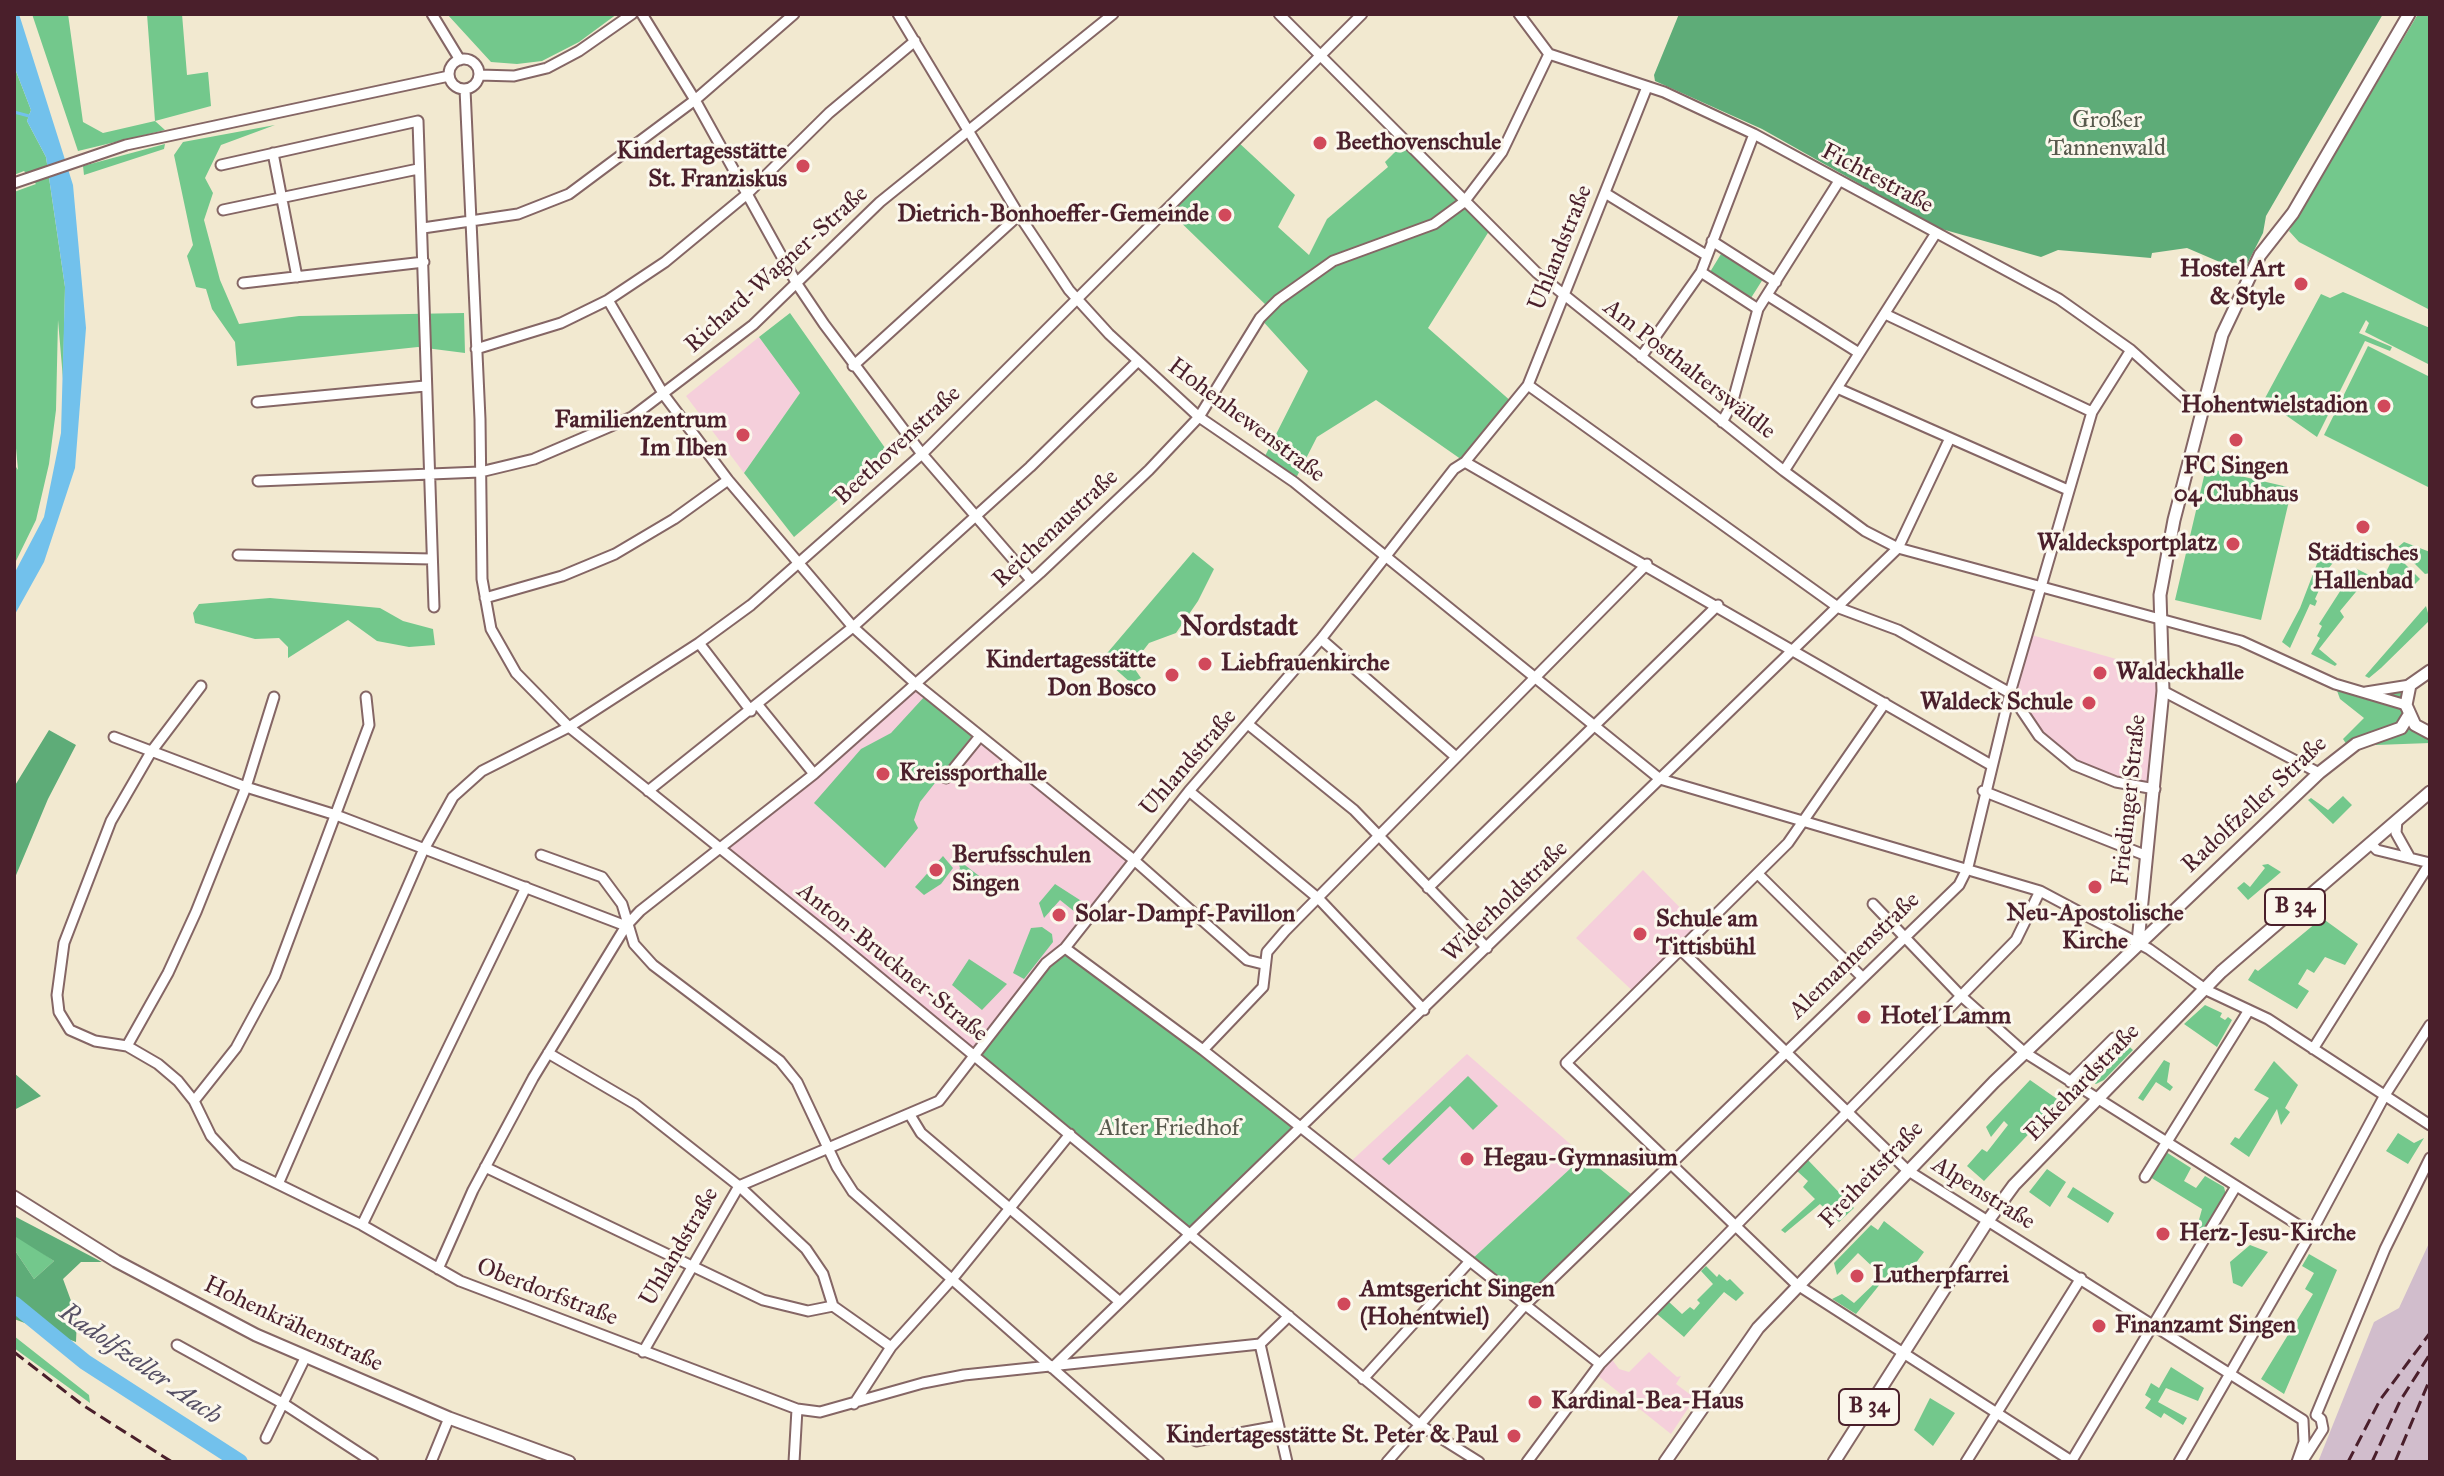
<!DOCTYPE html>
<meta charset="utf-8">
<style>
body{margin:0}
#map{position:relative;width:2444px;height:1476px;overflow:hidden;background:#f2e9d0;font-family:"IM FELL Great Primer",serif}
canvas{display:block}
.frame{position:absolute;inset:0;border:16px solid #4a1f2b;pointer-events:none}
</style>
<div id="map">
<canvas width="2444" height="1476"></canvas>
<div class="frame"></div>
</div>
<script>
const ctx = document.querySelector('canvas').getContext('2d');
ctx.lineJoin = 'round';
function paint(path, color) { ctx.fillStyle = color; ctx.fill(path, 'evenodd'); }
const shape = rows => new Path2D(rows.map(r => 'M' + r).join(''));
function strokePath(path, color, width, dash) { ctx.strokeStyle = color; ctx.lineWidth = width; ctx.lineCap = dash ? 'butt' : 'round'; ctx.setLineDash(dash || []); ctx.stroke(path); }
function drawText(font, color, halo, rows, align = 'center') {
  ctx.font = font + ' "IM FELL Great Primer",serif'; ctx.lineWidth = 6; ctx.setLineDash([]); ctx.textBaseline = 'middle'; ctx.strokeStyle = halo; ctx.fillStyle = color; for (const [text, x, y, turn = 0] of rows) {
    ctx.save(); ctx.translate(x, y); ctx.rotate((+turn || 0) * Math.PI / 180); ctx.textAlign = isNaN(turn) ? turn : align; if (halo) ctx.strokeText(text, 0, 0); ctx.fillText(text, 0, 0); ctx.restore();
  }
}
const built = shape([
 [759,337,800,393,744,473,686,396],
 [2028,634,2162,672,2155,789,2088,771,2047,743,2010,693],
 [916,684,1134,860,972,1055,720,850],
 [1643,870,1703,931,1637,995,1576,938],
 [1467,1054,1584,1156,1470,1261,1347,1165],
 [1649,1352,1677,1377,1681,1376,1676,1384,1695,1398,1671,1434,1597,1375,1611,1358,1619,1369,1629,1372]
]);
const industrial = shape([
 [2430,1241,2430,1462,2318,1462,2374,1322,2399,1308]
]);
const green = shape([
 [32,14,68,14,83,122,103,133,155,121,147,14,182,14,187,75,208,72,211,106,155,121,165,130,78,151],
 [447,14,617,14,579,42,542,61,517,64,491,62],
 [2418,14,2430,14,2430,310,2299,242,2289,231],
 [14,66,31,110,27,121,46,157,65,287,63,379,58,320,56,410,49,464,36,520,14,565,14,464,18,470,14,426,14,192,36,184,24,171,14,175],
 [275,125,221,145,205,178,213,193,204,220,220,280,239,324,299,316,464,313,465,353,418,347,237,366,235,342,212,309,206,289,196,287,187,256,193,245,174,155,183,142],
 [1237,141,1295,195,1278,227,1309,255,1327,219,1388,167,1385,162,1404,143,1491,228,1428,328,1513,403,1465,462,1376,400,1317,437,1294,482,1263,460,1308,371,1260,318,1269,308,1168,210],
 [165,144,164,149,84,175,83,166],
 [1721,254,1763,279,1751,298,1710,272],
 [2343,292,2430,328,2430,365,2365,332,2369,323,2366,320,2359,333,2392,347,2390,351,2365,341,2317,437,2264,400,2321,294,2330,298],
 [790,313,890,455,794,537,744,473,800,393,759,337],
 [2368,346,2430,377,2430,488,2324,435],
 [2206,468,2292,488,2261,620,2175,600],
 [2404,542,2430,552,2430,573,2425,574,2398,547],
 [2315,549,2336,559,2328,569,2330,571,2328,577,2321,574,2315,584,2320,588,2315,599,2317,601,2315,606,2310,604,2290,648,2282,642,2300,608,2318,561,2311,557],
 [1193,552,1214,569,1198,601,1176,633,1149,643,1132,665,1141,678,1131,683,1103,658],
 [2395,554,2420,579,2410,589,2384,576],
 [2355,568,2375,578,2369,590,2360,587,2340,611,2344,617,2319,649,2337,664,2335,666,2311,654,2320,638,2317,636,2322,626,2319,624],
 [270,598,380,608,403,621,433,629,435,645,409,647,377,641,348,620,288,658,288,647,279,638,255,639,195,623,193,613,199,604],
 [2426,606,2430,620,2381,668,2369,678,2365,676],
 [2335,685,2356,692,2410,685,2409,715,2430,733,2430,743,2376,745,2375,738,2349,748,2343,739,2364,718,2340,699],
 [925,696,972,736,920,802,914,820,918,828,885,868,814,803,861,749,891,733],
 [2343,796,2352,805,2333,824,2308,800,2311,798,2328,810],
 [943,856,953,868,941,884,924,895,915,887],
 [957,859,991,885,986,891,978,885,964,886,954,881,960,868],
 [2268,864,2281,872,2248,900,2237,888,2244,882,2250,887,2265,868,2262,865],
 [1055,884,1083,902,1075,912,1060,900,1044,918,1039,903],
 [2322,918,2358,944,2345,965,2325,957,2314,973,2307,969,2298,984,2309,991,2297,1009,2248,980,2255,969,2258,971],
 [1042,927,1052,934,1053,942,1024,979,1013,973,1031,928],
 [1065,948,1299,1126,1190,1233,972,1055],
 [969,959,1007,984,982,1010,952,985],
 [2205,1005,2222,1013,2220,1017,2225,1020,2228,1017,2232,1020,2217,1047,2184,1024],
 [2119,1037,2133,1050,2104,1080,2096,1084,2082,1074],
 [2164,1060,2170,1063,2167,1082,2173,1087,2170,1091,2156,1082,2143,1101,2138,1098],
 [2274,1061,2298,1085,2285,1108,2290,1112,2281,1125,2277,1109,2249,1157,2230,1144,2235,1137,2239,1139,2269,1098,2254,1090],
 [1468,1076,1498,1106,1473,1130,1450,1106,1389,1165,1382,1159],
 [2030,1080,2060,1101,1984,1181,1967,1166,1982,1149,1987,1152,2008,1125,2004,1121,1991,1137,1986,1127],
 [2398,1133,2414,1143,2424,1138,2408,1164,2386,1151],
 [2166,1152,2191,1168,2184,1181,2196,1188,2205,1176,2224,1187,2226,1195,2204,1233,2197,1227,2202,1209,2150,1177],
 [1584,1156,1636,1198,1525,1305,1470,1261],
 [1807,1159,1854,1208,1839,1222,1820,1204,1785,1233,1781,1230,1815,1199,1803,1187,1808,1181,1797,1171],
 [2047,1169,2066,1182,2050,1207,2029,1192],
 [2073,1187,2114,1213,2108,1223,2067,1197],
 [1884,1221,1924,1252,1901,1283,1889,1273,1856,1314,1832,1299,1842,1294,1854,1303,1876,1282,1877,1271,1858,1253,1837,1275,1834,1263,1871,1225,1878,1230],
 [14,1233,54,1261,34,1279,14,1249],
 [2250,1245,2268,1252,2242,1287,2233,1283,2230,1262],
 [2309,1254,2337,1270,2284,1394,2261,1379,2313,1294,2305,1289,2314,1273,2302,1266],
 [1706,1266,1717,1277,1719,1274,1727,1281,1730,1279,1744,1293,1736,1301,1724,1292,1684,1337,1657,1314,1668,1301,1682,1314,1690,1307,1694,1310,1700,1303,1697,1300,1713,1284,1701,1271],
 [14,1336,89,1395,90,1403,14,1348],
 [2171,1367,2204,1388,2198,1401,2166,1388,2158,1402,2187,1418,2183,1425,2164,1413,2161,1418,2145,1408,2151,1399,2145,1395,2151,1383,2159,1388],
 [1930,1398,1955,1413,1933,1446,1914,1430]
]);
const forest = shape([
 [1679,14,2383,14,2266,216,2263,233,2243,272,2187,248,2152,253,2151,258,2058,250,2041,257,1938,228,1762,129,1655,81,1654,75],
 [49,730,76,745,48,799,14,880,14,787],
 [14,1073,41,1096,14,1110],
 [14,1216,102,1262,81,1262,63,1279,77,1317,76,1342,14,1319,14,1249,34,1279,54,1261,16,1237]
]);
const water = shape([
 [14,14,19,14,73,185,86,328,75,468,44,562,14,616,14,574,44,517,61,433,65,287,46,157,27,121,31,110,14,66]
]);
const stream = shape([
 [14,112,29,116]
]);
const river = shape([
 [14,1304,85,1362,240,1462]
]);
const minor = shape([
 [432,14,460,60],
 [642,14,695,100,797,284,824,324,922,454,1031,580],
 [898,14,1019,215,1069,290,1109,334,1199,417,1294,482,1660,779,2040,891,2149,949,2205,989],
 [1279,14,1537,273,1784,471,1865,531,1898,548,2241,641,2335,684,2406,705],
 [1519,14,1549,54,1664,92,1754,134,2059,299,2131,350,2201,413],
 '449 74a15 15 0 1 1 30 0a15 15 0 1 1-30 0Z',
 [479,75,514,76,547,68,579,51,632,14],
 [465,89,480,419,482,579,491,629,516,673,569,727,832,938,1420,1425,1479,1462],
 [273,153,297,277],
 [221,165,418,121,434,607],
 [14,183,126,145,449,76],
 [1605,193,1706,255],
 [223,210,418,169],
 [423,228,518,214,569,194,695,100,794,14],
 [1712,241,1776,282],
 [1701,272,1758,309],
 [243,283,424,262],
 [1767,295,1859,353],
 [608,300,664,395,728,480,853,627,916,684,1134,860,1247,960,1263,964],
 [1885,314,2092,412],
 [476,349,561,323,608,300,665,262,746,195,829,113,915,41],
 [1641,357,1701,272,1754,134],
 [853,366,1019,215],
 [1528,385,1839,608,1898,630,2010,693,2039,736,2074,765,2116,782,2155,789],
 [1837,388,2068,490],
 [257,402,425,386],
 [1722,422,1732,404,1758,309,1839,181],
 [1465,462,1991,765],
 [1784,471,1936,233],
 [258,481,480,472,534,459,632,417,753,325,880,202,1113,14],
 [238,555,432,559],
 [485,598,562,576,615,554,674,519,728,480],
 [1321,639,1456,757],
 [699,643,751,711],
 [201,686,151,752,111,821,64,943,57,995,59,1012,70,1030,95,1041,127,1046,158,1064,178,1081,194,1101,211,1136,237,1164,362,1225,460,1281,797,1409,820,1412,923,1383,964,1375,1260,1344],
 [2163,691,2319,773],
 [2366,692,2410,685],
 [1885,703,1788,843,1566,1063,1796,1284,2073,1462],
 [758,705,814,774],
 [1249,725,1354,810,1487,948],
 [114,737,246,787,336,815,626,926],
 [946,778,980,736],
 [648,791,853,627,1030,467,1137,362],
 [1189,791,1319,899,1424,1010],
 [1983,791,2147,856],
 [2397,820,2396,833,2410,858],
 [2370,843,2377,850,2430,863],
 [541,855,602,877,622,904,634,944,653,965,780,1061,797,1082,837,1167,853,1192,1159,1462],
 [1758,874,1863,978],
 [1428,888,1718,605],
 [1873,904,1960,995,2024,1052,2311,1233],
 [1065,948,1203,1050,1600,1364],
 [1682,951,1907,1170,2303,1420],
 [2202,988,2268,1019,2430,1125],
 [127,1046,168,973,196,912,246,787,274,697],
 [2313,1049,2430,863],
 [1203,1050,1263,987,1267,952,1285,931,1647,564],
 [548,1053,635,1104,739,1186,806,1249,823,1274,833,1306],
 [2070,1082,2114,1038],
 [194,1101,236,1048,275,976,369,725,366,697],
 [910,1115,921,1133,1120,1302],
 [485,1167,763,1300,808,1311,833,1306,891,1347],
 [2145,1177,2249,1010],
 [279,1182,423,851,453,797,482,771,569,727,699,643,751,605,922,454,1362,14],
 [362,1225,526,887],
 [438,1269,473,1190,533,1078,626,926,640,911,814,774,1040,573,1149,470,1199,417,1260,318,1278,300,1333,261,1434,224,1464,202,1502,152,1549,54],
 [177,1345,284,1404,373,1462],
 [643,1352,739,1186,939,1101,1046,963,1065,948,1189,791,1321,639,1454,469,1465,462,1528,385,1647,87],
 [1052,1368,1898,548,1950,438],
 [1363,1379,1470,1261],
 [854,1404,891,1347,954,1277,1070,1134],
 [2316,1415,2385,1249,2430,1158],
 [266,1438,305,1358],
 [1196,1441,1278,1426],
 [431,1462,449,1418],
 [794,1462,797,1409],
 [1287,1462,1260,1344,1289,1316],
 [1387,1462,1525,1305,1959,885,1968,867,2010,693,2092,412,2131,350],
 [1527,1462,1600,1364,2016,940,2040,891],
 [1966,1462,2081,1278],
 [2071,1462,2235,1188],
 [2179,1462,2311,1233,2385,1095,2430,1025],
 [2297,1462,2304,1442,2303,1420],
 [2302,1462,2323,1429,2321,1419,2316,1415]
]);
const major = shape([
 [2430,671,2410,685,2406,705,2415,725,2430,733],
 [2138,942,2163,691,2160,595,2174,520,2222,335,2260,255,2293,213,2409,14],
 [14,1197,116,1261,256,1335,449,1418,569,1462],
 [1665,1462,1758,1328,1994,1082,2319,773,2356,744,2401,728,2409,715],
 [1834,1462,1987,1222,2014,1185,2221,972,2430,792]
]);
const rail = shape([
 [14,1352,84,1406,172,1462],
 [2348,1462,2380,1400,2430,1333],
 [2372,1462,2400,1401,2430,1354],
 [2395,1462,2430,1379]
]);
const markers = [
 [1320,143,8,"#d1495b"],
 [803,166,8,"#d1495b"],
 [1225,215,8,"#d1495b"],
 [2301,284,8,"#d1495b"],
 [2384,406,8,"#d1495b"],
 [743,435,8,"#d1495b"],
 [2236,440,8,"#d1495b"],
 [2363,527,8,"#d1495b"],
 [2233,544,8,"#d1495b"],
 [1205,664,8,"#d1495b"],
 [2100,673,8,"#d1495b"],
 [1172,675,8,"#d1495b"],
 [2089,703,8,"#d1495b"],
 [883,774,8,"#d1495b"],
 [936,870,8,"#d1495b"],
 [2095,887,8,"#d1495b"],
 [1059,915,8,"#d1495b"],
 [1640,934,8,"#d1495b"],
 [1864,1017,8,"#d1495b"],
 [1467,1159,8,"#d1495b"],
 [2163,1234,8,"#d1495b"],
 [1857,1276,8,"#d1495b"],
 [1344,1304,8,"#d1495b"],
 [2099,1326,8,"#d1495b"],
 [1535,1402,8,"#d1495b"],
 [1514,1436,8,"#d1495b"]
];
const shields = [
 [2295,907,60],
 [1869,1407,60]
];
const shieldNames = [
 ["B 34",2295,907],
 ["B 34",1869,1407]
];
const parkNames = [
 ["Großer",2107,121],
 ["Tannenwald",2107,149],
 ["Alter Friedhof",1169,1129]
];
const poiNames = [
 ["Beethovenschule",1336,143],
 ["Kindertagesstätte",787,152,"right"],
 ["St. Franziskus",787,180,"right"],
 ["Dietrich-Bonhoeffer-Gemeinde",1209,215,"right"],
 ["Hostel Art",2285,270,"right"],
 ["& Style",2285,298,"right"],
 ["Hohentwielstadion",2368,406,"right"],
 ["Familienzentrum",727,421,"right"],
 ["Im Ilben",727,449,"right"],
 ["FC Singen",2236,467,"center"],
 ["04 Clubhaus",2236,495,"center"],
 ["Waldecksportplatz",2217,544,"right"],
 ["Städtisches",2363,554,"center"],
 ["Hallenbad",2363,582,"center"],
 ["Kindertagesstätte",1156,661,"right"],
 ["Don Bosco",1156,689,"right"],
 ["Liebfrauenkirche",1221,664],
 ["Waldeckhalle",2116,673],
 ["Waldeck Schule",2073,703,"right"],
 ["Kreissporthalle",899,774],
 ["Berufsschulen",952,856],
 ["Singen",952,884],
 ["Neu-Apostolische",2095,914,"center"],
 ["Kirche",2095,942,"center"],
 ["Solar-Dampf-Pavillon",1075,915],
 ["Schule am",1656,920],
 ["Tittisbühl",1656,948],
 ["Hotel Lamm",1880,1017],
 ["Hegau-Gymnasium",1483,1159],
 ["Herz-Jesu-Kirche",2179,1234],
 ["Lutherpfarrei",1873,1276],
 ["Amtsgericht Singen",1360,1290],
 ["(Hohentwiel)",1360,1318],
 ["Finanzamt Singen",2115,1326],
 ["Kardinal-Bea-Haus",1551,1402],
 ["Kindertagesstätte St. Peter & Paul",1498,1436,"right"]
];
const streetNames = [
 ["Fichtestraße",1877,179,28],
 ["Uhlandstraße",1561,248,-68],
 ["Richard-Wagner-Straße",777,270,-42],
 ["Am Posthalterswäldle",1689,370,38],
 ["Hohenhewenstraße",1246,421,37],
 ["Beethovenstraße",898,446,-43],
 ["Reichenaustraße",1056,529,-43],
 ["Uhlandstraße",1189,763,-49],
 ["Friedinger Straße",2130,800,-84],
 ["Radolfzeller Straße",2255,805,-43],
 ["Widerholdstraße",1506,902,-44],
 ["Alemannenstraße",1855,956,-44],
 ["Anton-Bruckner-Straße",892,963,39],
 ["Ekkehardstraße",2083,1083,-46],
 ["Freiheitstraße",1872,1175,-46],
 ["Alpenstraße",1983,1194,32],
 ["Uhlandstraße",680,1247,-60],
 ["Oberdorfstraße",547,1293,21],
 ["Hohenkrähenstraße",293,1325,25]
];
const waterNames = [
 ["Radolfzeller Aach",140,1365,35]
];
const quarterNames = [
 ["Nordstadt",1239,628]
];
paint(built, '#f5cfdb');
paint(industrial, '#d1bdcc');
paint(green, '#73c88c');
paint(forest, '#5eac78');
paint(water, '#72c1ec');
strokePath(stream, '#72c1ec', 3);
strokePath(river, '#72c1ec', 16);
strokePath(minor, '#856665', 13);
strokePath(major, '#856665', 15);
strokePath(minor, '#fff', 9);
strokePath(major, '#fff', 11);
strokePath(rail, '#4a1f2b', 3, [12, 6]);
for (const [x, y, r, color] of markers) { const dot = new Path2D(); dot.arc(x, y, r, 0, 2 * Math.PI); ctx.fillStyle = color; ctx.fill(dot); strokePath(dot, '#fbf7ec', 3); }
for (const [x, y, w] of shields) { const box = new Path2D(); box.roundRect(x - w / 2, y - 18, w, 36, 6); ctx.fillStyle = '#fbf7ec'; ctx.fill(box); strokePath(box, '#4a1f2b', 2); }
drawText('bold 22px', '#4a1f2b', null, shieldNames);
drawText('24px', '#585a4d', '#fbf7ec', parkNames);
drawText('bold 24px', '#4a1f2b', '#fbf7ec', poiNames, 'left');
drawText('24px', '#4a1f2b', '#fbf7ec', streetNames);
drawText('italic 26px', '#565065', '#fbf7ec', waterNames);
drawText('bold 28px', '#4a1f2b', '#fbf7ec', quarterNames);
</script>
